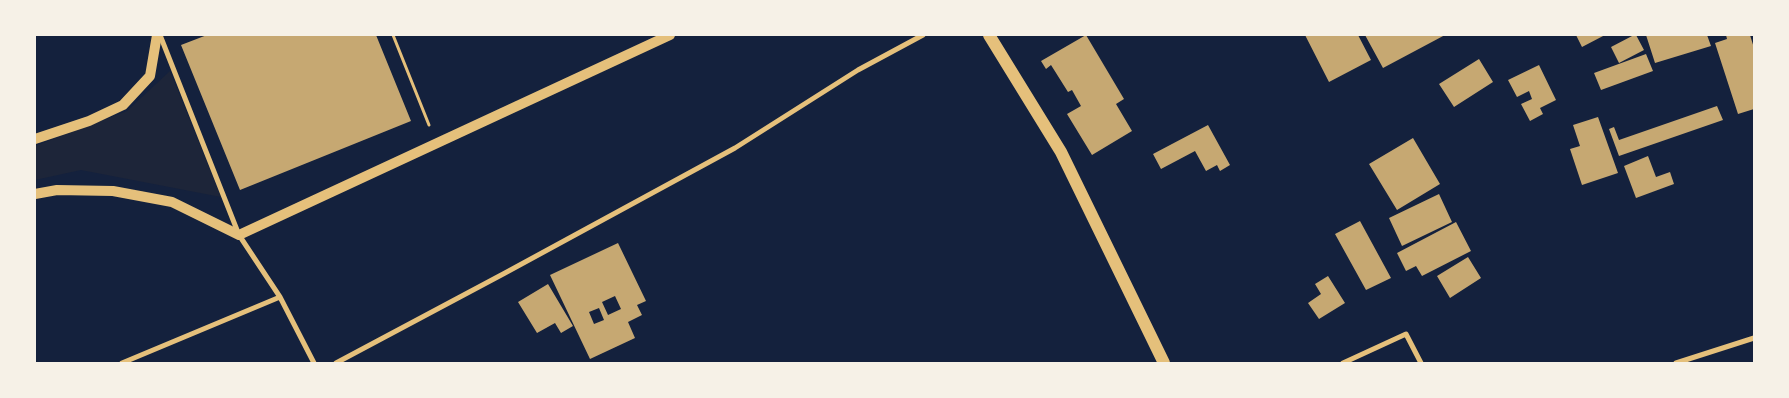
<!DOCTYPE html>
<style>
body{margin:0}
#map{position:relative;width:1789px;height:398px;overflow:hidden;background:#14213d;font-family:"Fira Sans",sans-serif}
canvas{display:block}
.frame{position:absolute;inset:0;border:36px solid #f6f1e7;pointer-events:none}
</style>
<div id="map">
<canvas width="1789" height="398"></canvas>
<div class="frame"></div>
</div>
<script>
const ctx = document.querySelector('canvas').getContext('2d');
ctx.lineJoin = 'round';
function paint(path, color) { ctx.fillStyle = color; ctx.fill(path, 'evenodd'); }
const shape = rows => new Path2D(rows.map(r => 'M' + r).join(''));
function strokePath(path, color, width, dash) { ctx.strokeStyle = color; ctx.lineWidth = width; ctx.lineCap = dash ? 'butt' : 'round'; ctx.setLineDash(dash || []); ctx.stroke(path); }
const green = shape([
 [170,71,221,197,81,170,35,180,35,146,127,111]
]);
const building = shape([
 [207,35,376,35,411,121,240,190,181,45],
 [1086,35,1124,99,1116,104,1132,131,1092,155,1067,114,1081,106,1072,90,1068,92,1051,65,1046,69,1041,61],
 [1305,35,1358,35,1371,60,1329,82],
 [1365,35,1445,35,1383,68],
 [1576,35,1605,35,1582,47],
 [1634,35,1636,35,1644,50,1619,63,1611,47],
 [1646,35,1707,35,1711,46,1655,63],
 [1726,35,1750,35,1754,48,1754,109,1738,114,1715,43,1727,39],
 [1646,54,1653,71,1601,90,1594,73],
 [1479,59,1493,82,1454,107,1439,84],
 [1539,65,1556,100,1540,108,1543,114,1530,121,1521,104,1532,99,1529,91,1517,97,1508,80],
 [1717,106,1723,120,1619,156,1609,129,1614,127,1619,140],
 [1598,117,1618,173,1582,185,1570,149,1580,146,1573,125],
 [1208,125,1230,165,1220,171,1217,165,1206,171,1195,151,1161,169,1153,154],
 [1413,138,1440,184,1397,210,1369,164],
 [1648,156,1656,177,1670,172,1674,184,1636,198,1624,166],
 [1439,194,1452,222,1402,246,1389,218],
 [1360,221,1391,278,1366,290,1335,234],
 [1456,222,1471,251,1422,276,1416,266,1406,271,1397,253],
 [618,243,646,301,637,305,642,315,628,322,635,338,590,359,550,275],
 [615,296,621,309,608,315,602,302],
 [599,308,604,320,594,324,589,312],
 [1468,257,1481,278,1450,298,1437,276],
 [1328,276,1345,303,1319,319,1308,303,1321,294,1315,284],
 [548,284,573,326,561,333,555,323,537,333,518,302]
]);
const path = shape([
 [393,35,429,125]
]);
const minor = shape([
 [160,35,239,235,280,297,314,363],
 [122,363,280,297],
 [336,363,505,273,735,148,858,70,923,35],
 [1343,363,1406,334,1421,363],
 [1676,363,1754,338]
]);
const secondary = shape([
 [35,139,89,121,123,105,150,76,157,35],
 [35,194,57,190,113,191,172,202,239,235,670,35]
]);
const primary = shape([
 [989,35,1061,152,1164,363]
]);
paint(green, '#1d2539');
paint(building, '#c6a872');
strokePath(path, '#e5c07b', 3);
strokePath(minor, '#e5c07b', 5);
strokePath(secondary, '#e5c07b', 10);
strokePath(primary, '#e5c07b', 12);
</script>
